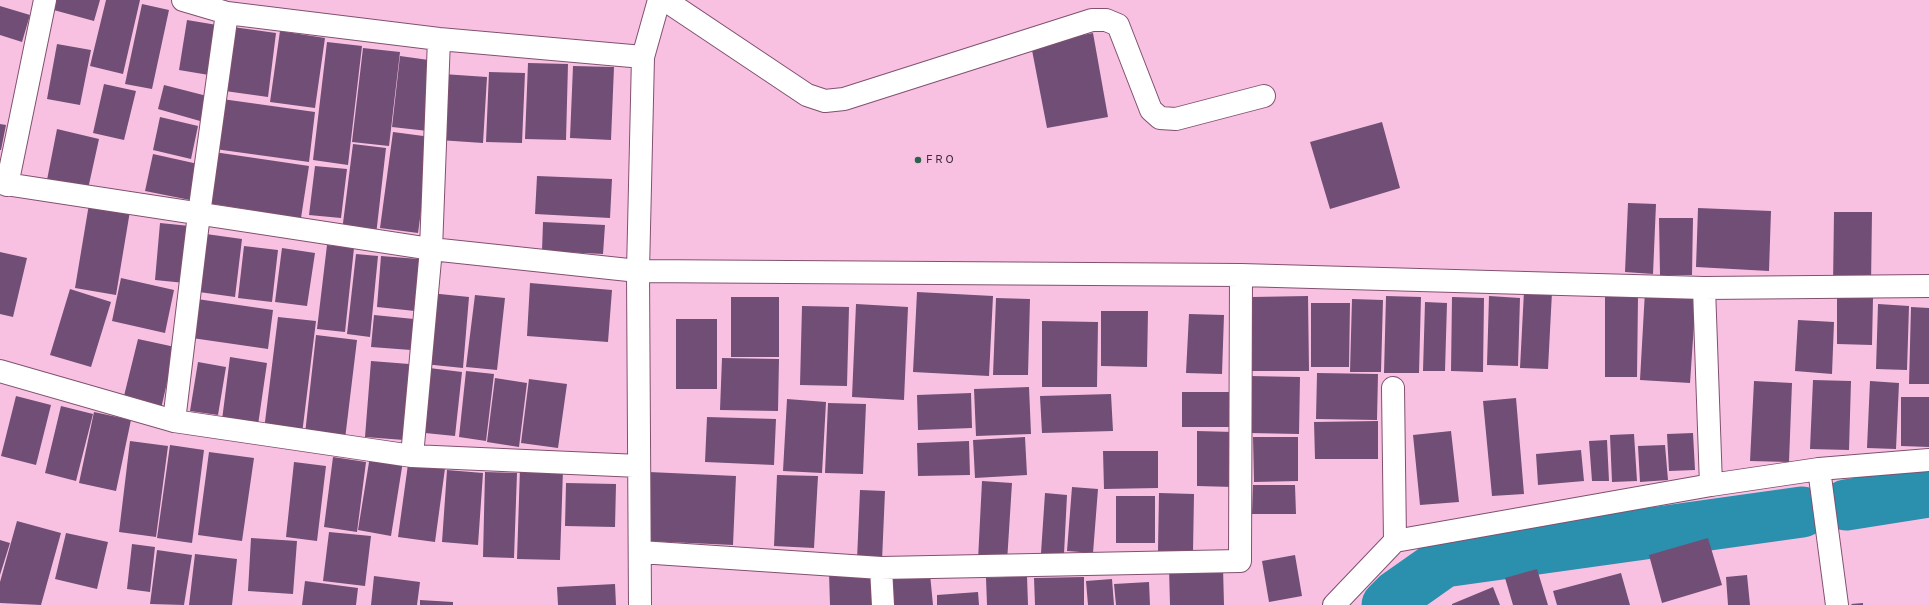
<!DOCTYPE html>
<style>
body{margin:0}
canvas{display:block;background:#f8c1e2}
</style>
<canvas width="1929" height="605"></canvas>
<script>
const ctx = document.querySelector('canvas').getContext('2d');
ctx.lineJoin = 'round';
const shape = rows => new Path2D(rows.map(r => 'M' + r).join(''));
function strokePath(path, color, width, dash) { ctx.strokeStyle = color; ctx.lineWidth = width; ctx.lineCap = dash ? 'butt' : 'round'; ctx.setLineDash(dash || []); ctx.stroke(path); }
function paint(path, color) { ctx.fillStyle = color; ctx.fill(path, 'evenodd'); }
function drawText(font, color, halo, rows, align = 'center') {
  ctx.font = font + ' "Golos Text",sans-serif'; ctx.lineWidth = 4; ctx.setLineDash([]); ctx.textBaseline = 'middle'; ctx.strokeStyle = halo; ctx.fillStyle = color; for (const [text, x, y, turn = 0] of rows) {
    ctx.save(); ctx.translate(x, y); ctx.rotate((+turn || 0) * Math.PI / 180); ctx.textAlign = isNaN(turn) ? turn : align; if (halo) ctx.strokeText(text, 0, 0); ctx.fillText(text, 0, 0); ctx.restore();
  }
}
const river = shape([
 [1846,505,1929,492],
 [1387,605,1397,595,1444,562,1802,512]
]);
const building = shape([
 [52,0,100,0,94,21,50,9],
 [106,0,140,0,123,74,90,66],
 [142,4,169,10,152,89,125,84],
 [0,6,30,15,22,42,0,35],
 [187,20,217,25,209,75,179,70],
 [233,27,276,33,268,97,225,91],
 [280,31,325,38,315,108,270,102],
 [1093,33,1108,117,1047,128,1031,45],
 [327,42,362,46,348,165,313,160],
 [57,44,91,50,80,105,47,99],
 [363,48,400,52,389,146,352,142],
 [400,56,436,61,428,131,392,127],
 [528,63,568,64,566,140,525,139],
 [573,66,614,67,611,140,570,138],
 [489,72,525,73,522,143,486,142],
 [443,74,487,77,483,143,439,140],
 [104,84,136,91,124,140,93,133],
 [164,85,207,96,200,121,158,109],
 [222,99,315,112,309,162,215,149],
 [160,117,198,126,191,159,153,150],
 [1382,122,1400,188,1330,209,1310,142],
 [0,124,6,125,1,150,0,150],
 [57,129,99,139,88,189,47,180],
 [393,132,431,137,418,233,380,228],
 [353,144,386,148,376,235,342,231],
 [214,152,309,166,301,218,207,203],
 [153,154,198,164,190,200,145,191],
 [315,166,347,169,341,218,309,215],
 [537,176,612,179,610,218,535,214],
 [1628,203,1656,204,1653,274,1625,272],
 [89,204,130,211,116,295,75,288],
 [1698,208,1771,211,1769,271,1696,267],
 [1834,212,1872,212,1871,285,1833,285],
 [1659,218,1693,218,1692,275,1660,275],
 [543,222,605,225,603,254,542,251],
 [160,223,190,226,185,283,155,280],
 [206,234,242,239,235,297,199,292],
 [327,245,354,248,345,332,317,329],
 [244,246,278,250,272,302,238,298],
 [282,248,315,253,307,306,275,302],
 [0,252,27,258,13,317,0,314],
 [356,254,378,256,370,337,347,334],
 [381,256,419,259,415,311,377,307],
 [121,278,174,290,165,333,112,321],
 [530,283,612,290,608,342,527,336],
 [70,289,111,302,91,367,50,355],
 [1524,291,1552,292,1548,369,1520,368],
 [1645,291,1696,295,1690,383,1640,380],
 [917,292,993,296,989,376,913,372],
 [430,293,469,297,463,368,424,364],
 [475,295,505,298,497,370,466,367],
 [1308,296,1309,371,1252,371,1252,297],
 [1386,296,1421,297,1419,373,1384,373],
 [1489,296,1520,298,1518,366,1487,365],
 [1605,296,1638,297,1637,377,1605,377],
 [731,297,779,297,779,357,731,357],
 [1452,297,1484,298,1483,372,1451,371],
 [996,298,1030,299,1028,375,993,375],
 [1837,298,1873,298,1872,345,1837,344],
 [197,299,273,310,268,349,192,338],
 [1352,299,1383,300,1381,372,1350,372],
 [1425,302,1447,303,1445,371,1423,371],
 [1311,303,1350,303,1349,367,1311,367],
 [856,304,908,307,904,400,852,397],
 [1878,304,1909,306,1907,370,1876,369],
 [802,306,849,307,847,386,800,385],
 [1911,307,1929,308,1929,384,1909,384],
 [1101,311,1148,311,1147,367,1101,366],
 [1189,314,1224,315,1222,374,1186,373],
 [374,315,414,319,411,350,371,347],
 [278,317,316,321,302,434,264,430],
 [676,319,717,319,717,389,676,389],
 [1798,320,1834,322,1832,374,1795,371],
 [1042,321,1098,322,1097,387,1042,387],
 [316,335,357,340,345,439,305,434],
 [138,339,175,347,161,409,123,400],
 [230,357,267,363,258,425,222,420],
 [722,358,779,359,778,411,720,410],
 [371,361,409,364,404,440,365,437],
 [198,362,226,367,218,415,190,411],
 [421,367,462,372,455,436,415,432],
 [466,371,494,374,486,441,459,437],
 [1317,373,1378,374,1377,420,1316,419],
 [1250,376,1300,377,1299,434,1249,433],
 [495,378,527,383,519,447,487,442],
 [529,379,567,384,558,448,521,443],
 [1813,380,1851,381,1849,450,1810,449],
 [1754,381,1792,383,1789,462,1750,461],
 [1870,381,1899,383,1896,449,1867,448],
 [1029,387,1031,434,976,436,974,389],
 [1182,392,1232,392,1232,427,1182,427],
 [971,393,972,428,918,430,917,395],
 [1111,394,1113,431,1042,433,1040,396],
 [16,396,51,405,36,465,1,456],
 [1901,397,1929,397,1929,447,1901,446],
 [1516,398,1524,494,1492,496,1483,401],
 [787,399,826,402,822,473,783,471],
 [828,403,866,404,863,474,825,473],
 [61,406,93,414,76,481,45,473],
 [94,412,131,420,116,491,79,483],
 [707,417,776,419,774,465,705,462],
 [1378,421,1378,459,1315,459,1314,422],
 [1197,431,1234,432,1233,487,1197,486],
 [1451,431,1459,502,1420,505,1413,435],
 [1693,433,1695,470,1669,471,1667,434],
 [1634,434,1637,481,1612,482,1610,435],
 [1025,437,1027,475,975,478,973,440],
 [1253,437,1298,437,1298,481,1254,482],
 [1607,440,1609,481,1592,481,1589,441],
 [130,441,168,446,156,537,119,532],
 [969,441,970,475,918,476,917,443],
 [170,445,204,450,192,543,157,538],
 [1665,445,1668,480,1640,482,1638,446],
 [1581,450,1584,481,1538,485,1536,454],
 [1103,451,1158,451,1158,488,1104,489],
 [209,452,254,458,242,541,198,535],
 [370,456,403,461,391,536,358,530],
 [333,457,366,462,357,532,324,527],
 [409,457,446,461,435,542,398,537],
 [294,462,326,466,317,541,286,537],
 [520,468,563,469,560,560,517,559],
 [447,470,483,473,478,545,442,542],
 [485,472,517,473,514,558,483,557],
 [649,472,736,476,733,545,646,541],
 [777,475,818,476,814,548,774,546],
 [982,481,1012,483,1007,562,978,560],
 [566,483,616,484,615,527,565,526],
 [1253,485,1295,485,1296,514,1252,514],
 [1072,487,1098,489,1093,553,1067,551],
 [860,490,885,491,882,561,857,560],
 [1045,493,1067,495,1064,554,1041,553],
 [1159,493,1194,494,1193,552,1158,551],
 [1116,496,1155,496,1155,543,1116,543],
 [17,521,61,533,41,605,0,603,0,582],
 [329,532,371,536,365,586,323,581],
 [66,533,108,542,97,589,55,579],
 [251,538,297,541,293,594,248,591],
 [1708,538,1722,585,1662,603,1649,555],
 [0,540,10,543,0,575],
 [132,544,155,547,150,592,127,589],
 [157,550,192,555,184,605,150,604],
 [195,554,237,559,232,605,189,605],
 [1295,555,1302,596,1269,602,1262,561],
 [1223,567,1224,605,1170,605,1169,568],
 [1537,569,1548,605,1513,605,1505,578],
 [875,571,876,605,830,605,829,573],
 [1621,573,1630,605,1557,605,1553,591],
 [930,574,933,605,888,605,886,578],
 [1747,575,1750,605,1728,605,1726,577],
 [374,576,420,582,417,605,371,605],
 [1027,576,1028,605,987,605,986,578],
 [1084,577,1084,605,1035,605,1034,578],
 [1112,579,1114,605,1088,605,1086,581],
 [305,581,358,588,356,605,302,605],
 [1149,582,1150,605,1116,605,1114,584],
 [615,584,616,605,558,605,557,587],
 [1493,587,1500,605,1452,605,1452,604],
 [978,592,979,605,937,605,937,595],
 [420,600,453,602,453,605,420,605],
 [1863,603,1863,605,1852,605,1851,604]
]);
const minor = shape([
 [183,0,227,13,439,39,643,57],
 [665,0,807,95,825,101,844,99,1092,20,1106,20,1118,25,1151,110,1160,118,1176,119,1264,96],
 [0,183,431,249,638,271,1241,275,1704,288,1929,286],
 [7,185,45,0],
 [1704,288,1711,485],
 [0,371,174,421,412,456,639,466],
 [1393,388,1395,541],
 [174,421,199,214,227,13],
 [412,456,431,249,439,39],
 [1819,469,1837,605],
 [640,552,881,568,1240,561,1241,275],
 [881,568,883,605],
 [640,605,638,271,643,57,659,0],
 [1334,605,1395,541,1711,485,1819,469,1929,460]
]);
const markers = [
 [918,160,4,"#2b634a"]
];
const poiNames = [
 ["F R O",926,160]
];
strokePath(river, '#2a90ae', 51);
paint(building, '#714e76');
strokePath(minor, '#81516f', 24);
strokePath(minor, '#fff', 22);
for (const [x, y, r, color] of markers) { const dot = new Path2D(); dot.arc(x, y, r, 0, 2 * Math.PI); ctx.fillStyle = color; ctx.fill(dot); strokePath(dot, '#f8c1e2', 1.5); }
drawText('11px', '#412c39', '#f8c1e2', poiNames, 'left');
</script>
